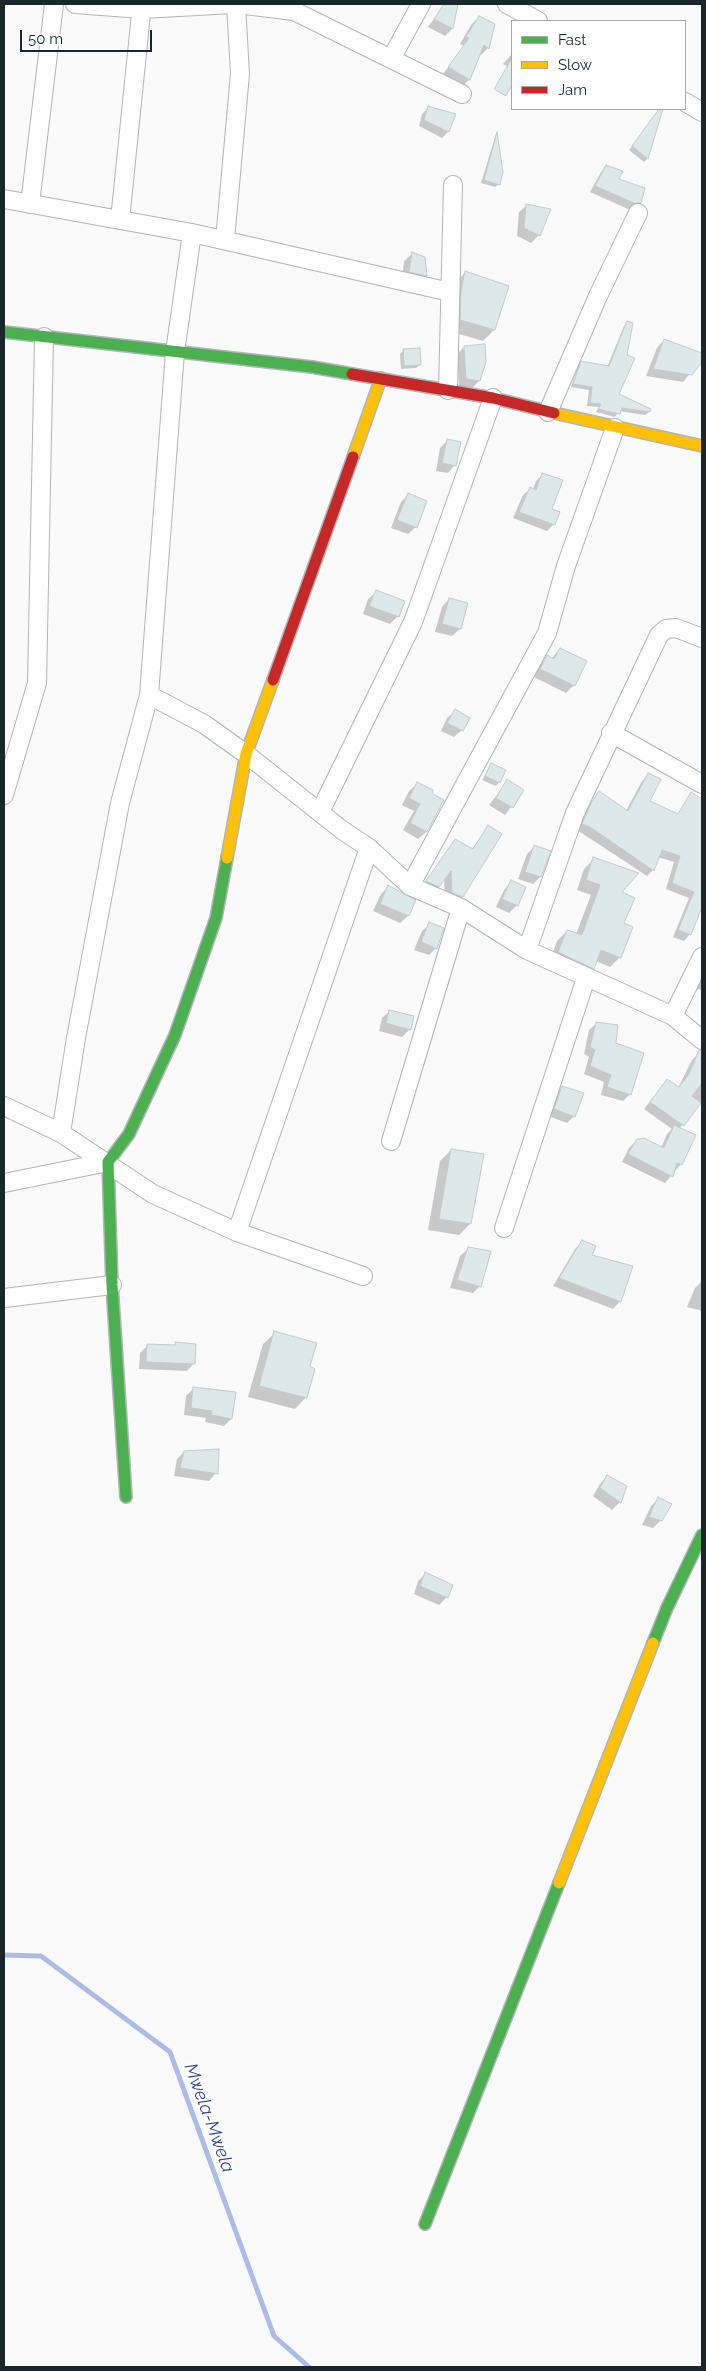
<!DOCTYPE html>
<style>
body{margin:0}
#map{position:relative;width:706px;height:2371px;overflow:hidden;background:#fafafa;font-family:Raleway,sans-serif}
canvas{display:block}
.frame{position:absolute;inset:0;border:5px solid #19272d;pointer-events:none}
.legend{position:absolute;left:511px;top:20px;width:175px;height:90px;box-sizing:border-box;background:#fff;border:1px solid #a3a9ab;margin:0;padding:6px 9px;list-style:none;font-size:15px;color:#19272d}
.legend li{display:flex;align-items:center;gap:10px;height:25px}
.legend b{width:25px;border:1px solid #a3a9ab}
.scale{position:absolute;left:20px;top:30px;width:132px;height:22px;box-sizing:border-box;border:2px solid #19272d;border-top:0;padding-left:6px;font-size:15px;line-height:18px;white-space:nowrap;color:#19272d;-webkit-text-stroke:4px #fff;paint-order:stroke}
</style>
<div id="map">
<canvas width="706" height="2371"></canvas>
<div class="frame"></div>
<ul class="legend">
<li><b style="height:6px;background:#4caf50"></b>Fast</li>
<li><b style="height:6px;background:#ffc107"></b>Slow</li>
<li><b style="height:6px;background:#c62828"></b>Jam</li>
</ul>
<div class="scale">50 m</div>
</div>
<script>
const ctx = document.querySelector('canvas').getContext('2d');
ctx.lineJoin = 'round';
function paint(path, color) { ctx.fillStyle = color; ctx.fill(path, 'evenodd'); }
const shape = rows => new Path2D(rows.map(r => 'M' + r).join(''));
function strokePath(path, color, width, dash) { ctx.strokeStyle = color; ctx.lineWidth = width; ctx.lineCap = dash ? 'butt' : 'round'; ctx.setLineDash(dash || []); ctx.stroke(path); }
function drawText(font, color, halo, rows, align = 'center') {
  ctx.font = font + ' Raleway,sans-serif'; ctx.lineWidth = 4.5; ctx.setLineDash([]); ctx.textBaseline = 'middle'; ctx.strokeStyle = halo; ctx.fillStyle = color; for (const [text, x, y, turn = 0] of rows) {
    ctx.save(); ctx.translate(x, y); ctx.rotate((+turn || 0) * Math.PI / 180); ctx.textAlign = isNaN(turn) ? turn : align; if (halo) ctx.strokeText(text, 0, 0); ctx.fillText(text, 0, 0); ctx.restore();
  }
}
const shadow = shape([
 [445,4,456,5,452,29,445,36,428,27],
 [479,17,488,48,481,55,460,44,471,25],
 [463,49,476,61,469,80,461,87,442,75],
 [512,54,512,69,503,64],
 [428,108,455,114,448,132,442,138,419,126,422,114],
 [660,109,662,109,647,159,644,162,629,150],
 [496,134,502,172,499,184,495,187,481,183],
 [606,166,617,180,640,203,634,208,628,209,590,192,601,172],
 [527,205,539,235,531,243,517,236,519,212],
 [412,254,425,275,418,283,402,279,404,261],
 [466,272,494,330,483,341,449,331,454,283],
 [627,322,617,394,649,412,645,415,619,411,615,417,596,412,599,407,587,406,589,390,571,387,578,366,582,363,607,367,624,326],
 [664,340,702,355,702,359,683,382,646,376,657,348],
 [464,347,479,381,472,388,459,386,457,354],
 [404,350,420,365,416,368,401,369,400,354],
 [447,441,455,465,448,473,436,471,440,448],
 [543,474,554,524,547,531,513,518,523,495,530,489,533,490,536,481],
 [408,495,416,527,408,534,391,528,401,502],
 [376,592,398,616,390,624,363,614,368,599],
 [449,599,466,604,460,629,452,636,435,632,442,607],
 [560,649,585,662,574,685,566,693,534,677,540,664,548,657,551,659],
 [455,711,462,730,454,737,441,731,447,718],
 [491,765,499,782,496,786,482,780],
 [649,775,648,802,702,826,702,905,690,934,684,941,673,937,689,898,666,889,674,862,658,857,653,870,647,876,577,830,586,809,600,793,626,811,642,781],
 [508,781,523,791,505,815,489,805],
 [417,784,443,801,426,832,418,839,403,830,414,811,402,805,409,791],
 [488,827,462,896,454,904,445,900,444,878,431,893,420,889,455,840,471,850],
 [535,846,540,877,533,884,518,879,527,854],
 [594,859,620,892,622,924,620,957,610,967,596,961,593,968,583,978,549,963,557,941,567,931,576,934,591,895,577,890,584,869],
 [511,882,525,888,517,905,509,913,496,907,504,890],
 [388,887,414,901,408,916,400,923,373,911,381,894],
 [430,924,437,947,429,955,414,950,422,931],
 [702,978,702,991,695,987],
 [390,1011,410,1029,402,1037,379,1031,382,1018],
 [597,1023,615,1044,630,1094,623,1101,601,1095,604,1082,584,1074,589,1057,584,1054,589,1030],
 [699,1053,702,1055,702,1100,679,1129,681,1164,665,1183,622,1162,629,1148,637,1140,661,1148,667,1134,672,1129,644,1109,667,1080,678,1088,692,1060],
 [562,1087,574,1116,567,1123,548,1116,555,1095],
 [451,1150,470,1224,459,1235,428,1230,440,1161],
 [583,1241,620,1301,613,1309,553,1286,575,1249],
 [468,1249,480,1286,473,1293,450,1288,460,1256],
 [702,1281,702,1311,687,1307,695,1288],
 [275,1333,308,1367,306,1397,295,1409,248,1397,263,1344],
 [176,1343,194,1363,187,1371,139,1369,140,1353,148,1345,173,1347],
 [194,1388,231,1419,224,1426,205,1422,206,1418,184,1415,186,1396],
 [184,1452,216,1473,209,1481,174,1476,177,1459],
 [607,1476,626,1486,619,1503,612,1510,593,1496,600,1484],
 [659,1498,661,1520,653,1528,642,1525,651,1506],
 [425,1574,447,1597,439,1605,414,1594,418,1581]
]);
const stream = shape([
 [4,1955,41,1956,170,2052,274,2336,309,2367]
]);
const building = shape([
 [444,4,458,4,453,29,434,19,444,4],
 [479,16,495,24,489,49,484,45,470,80,448,67,469,38,466,37,479,16],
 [512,58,512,85,506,96,494,89,512,58],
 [428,106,456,114,449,132,424,120,428,106],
 [659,109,663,109,648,159,632,146,659,109],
 [497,132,503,172,500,185,484,180,497,132],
 [606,165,623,171,619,179,645,188,641,203,634,203,595,186,606,165],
 [526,204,551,209,540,236,524,228,526,204],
 [412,252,425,257,427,276,409,272,412,252],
 [465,271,509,286,495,330,460,320,461,290,465,271],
 [627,321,633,323,627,355,635,358,619,394,651,409,650,412,622,408,620,414,598,409,601,404,590,403,592,387,573,384,581,361,609,366,627,321],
 [664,339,702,353,702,362,692,375,653,369,664,339],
 [485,344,486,362,480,381,466,379,464,346,485,344],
 [420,348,421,365,404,366,403,349,420,348],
 [447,439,461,442,456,466,442,463,447,439],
 [542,473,563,480,552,509,560,512,555,525,519,512,530,487,536,490,542,473],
 [408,493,427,501,417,528,397,520,408,493],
 [376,590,405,601,399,617,369,606,376,590],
 [449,598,468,603,461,629,442,624,449,598],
 [560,648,587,661,575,686,540,669,547,655,554,659,560,648],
 [455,709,470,718,463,731,447,723,455,709],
 [491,763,506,770,500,783,485,776,491,763],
 [648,773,661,779,650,801,678,814,691,792,702,799,702,907,691,935,678,930,694,892,672,883,680,856,662,850,654,871,590,827,582,824,592,801,599,791,628,811,648,773],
 [507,779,524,790,513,808,496,798,507,779],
 [417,782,433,790,433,794,444,800,427,832,410,823,420,804,409,798,417,782],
 [488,825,502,834,463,897,452,893,451,871,439,887,426,881,455,839,473,849,488,825],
 [534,845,551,851,541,877,525,872,534,845],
 [593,857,639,873,622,892,635,898,624,923,633,927,621,958,601,950,594,969,558,952,567,930,582,935,600,885,586,880,593,857],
 [511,880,526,887,518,906,502,899,511,880],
 [388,885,416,900,409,916,380,904,388,885],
 [429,922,444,928,437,949,421,942,429,922],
 [389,1010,414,1016,411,1030,386,1023,389,1010],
 [596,1022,618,1025,616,1043,644,1053,631,1095,607,1087,611,1075,590,1066,595,1050,590,1047,596,1022],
 [699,1050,702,1050,702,1083,692,1096,701,1103,684,1126,650,1102,667,1079,679,1087,689,1074,699,1050],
 [562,1086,584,1093,575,1117,554,1109,562,1086],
 [674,1125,696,1135,682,1165,677,1163,673,1177,628,1154,637,1139,644,1138,664,1148,674,1125],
 [451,1149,484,1154,471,1224,439,1219,451,1149],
 [582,1240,596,1246,592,1255,633,1266,621,1302,559,1278,582,1240],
 [468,1247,491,1251,481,1287,457,1280,468,1247],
 [274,1331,317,1343,310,1366,315,1369,307,1398,259,1386,274,1331],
 [175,1342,196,1344,195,1364,146,1362,147,1344,176,1345,175,1342],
 [193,1387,236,1392,232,1419,211,1415,212,1411,191,1408,193,1387],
 [219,1449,218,1474,180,1468,184,1451,219,1449],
 [607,1475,627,1486,621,1503,600,1488,607,1475],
 [658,1497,672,1504,662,1521,649,1517,658,1497],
 [425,1572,453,1585,448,1598,420,1586,425,1572]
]);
const street = shape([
 [75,4,142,9,234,4],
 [237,4,294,11,462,94],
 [507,4,538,21],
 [391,59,421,4],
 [685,102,702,112],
 [4,199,192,233,450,292],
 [30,204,54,4],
 [120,220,142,4],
 [225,240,240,74,236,4],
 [448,390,453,185],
 [548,412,598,296,638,213],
 [149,695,204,724,246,754,342,830,369,848,410,886,461,908,527,950,673,1016,702,1040],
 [611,733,702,784],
 [4,795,37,683,44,337],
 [320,812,413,622,493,398],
 [410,886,547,633,566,566,615,428],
 [527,950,575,813,659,635,666,629,676,628,702,638],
 [673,1016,702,957],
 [4,1106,61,1133,153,1194,237,1232,363,1276],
 [61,1133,76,1038,120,803,149,695,175,352,192,233],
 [391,1141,461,908],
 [4,1183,108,1162],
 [504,1228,586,978],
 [237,1232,369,848],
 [4,1298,112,1285]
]);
const fast = shape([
 [4,332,312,367,352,374],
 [126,1497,112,1285,108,1162,129,1134,175,1035,216,918,227,858],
 [653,1643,667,1608,702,1535],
 [425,2224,559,1883]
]);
const slow = shape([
 [554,413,702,446],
 [353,457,381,378],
 [227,858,246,754,273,680],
 [559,1883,653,1643]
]);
const jam = shape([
 [352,374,493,398,554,413],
 [273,680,353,457]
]);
const waterNames = [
 ["Mwela-Mwela",209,2118,70]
];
paint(shadow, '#0003');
strokePath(stream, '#acbce9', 5);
paint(building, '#dde8ea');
strokePath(building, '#c3cbcc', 1);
strokePath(street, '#afb5b9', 20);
strokePath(fast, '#afb5b9', 14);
strokePath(slow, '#afb5b9', 14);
strokePath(jam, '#afb5b9', 14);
strokePath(street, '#fefefe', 18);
strokePath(fast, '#4caf50', 11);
strokePath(slow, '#ffc107', 11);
strokePath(jam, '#c62828', 11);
drawText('italic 18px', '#314592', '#fff', waterNames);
</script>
